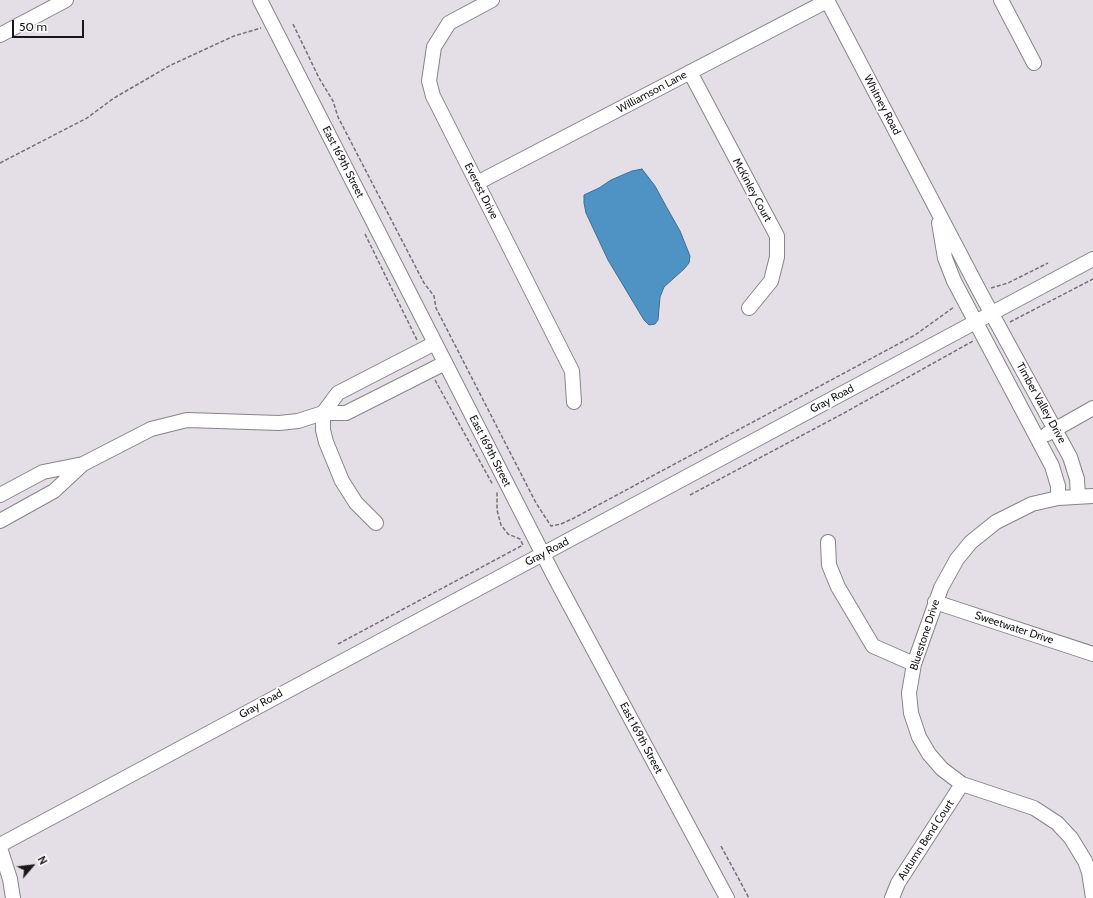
<!DOCTYPE html>
<style>
body{margin:0}
#map{position:relative;width:1093px;height:898px;overflow:hidden;background:#e4dfe6;font-family:Cabin,sans-serif}
canvas{display:block}
.north{position:absolute;left:12px;top:846px;width:40px;height:40px;-webkit-text-stroke:3px #fff;paint-order:stroke;rotate:62deg;font-size:11px;font-weight:700;line-height:16px;text-align:center;color:#181719}
.north::after{content:'';display:block;margin:auto;width:14px;height:18px;background:#181719;clip-path:polygon(50% 0,100% 100%,50% 72%,0 100%)}
.scale{position:absolute;left:12px;top:20px;width:72px;height:18px;box-sizing:border-box;border:2px solid #181719;border-top:0;padding-left:5px;font-size:12px;line-height:14px;white-space:nowrap;color:#181719;-webkit-text-stroke:3px #fff;paint-order:stroke}
</style>
<div id="map">
<canvas width="1093" height="898"></canvas>
<div class="north">N</div>
<div class="scale">50 m</div>
</div>
<script>
const ctx = document.querySelector('canvas').getContext('2d');
ctx.lineJoin = 'round';
function paint(path, color) { ctx.fillStyle = color; ctx.fill(path, 'evenodd'); }
const shape = rows => new Path2D(rows.map(r => 'M' + r).join(''));
function strokePath(path, color, width, dash) { ctx.strokeStyle = color; ctx.lineWidth = width; ctx.lineCap = dash ? 'butt' : 'round'; ctx.setLineDash(dash || []); ctx.stroke(path); }
function drawText(font, color, halo, rows, align = 'center') {
  ctx.font = font + ' Cabin,sans-serif'; ctx.lineWidth = 3.5; ctx.setLineDash([]); ctx.textBaseline = 'middle'; ctx.strokeStyle = halo; ctx.fillStyle = color; for (const [text, x, y, turn = 0] of rows) {
    ctx.save(); ctx.translate(x, y); ctx.rotate((+turn || 0) * Math.PI / 180); ctx.textAlign = isNaN(turn) ? turn : align; if (halo) ctx.strokeText(text, 0, 0); ctx.fillText(text, 0, 0); ctx.restore();
  }
}
const water = shape([
 [642,169,655,186,667,208,680,231,690,256,689,263,684,269,664,287,660,297,658,320,655,324,649,325,644,320,608,260,586,213,584,203,584,195,599,188,611,180,632,171,642,169]
]);
const path = shape([
 [293,24,319,78,333,101,338,117,424,283,434,296,436,308,536,503,551,526,561,524,574,518,915,335,954,307],
 [0,163,87,118,114,98,171,65,234,36,261,28],
 [365,234,417,340],
 [991,288,1008,283,1048,263],
 [1010,322,1093,279],
 [435,380,493,485],
 [690,495,844,413,973,341],
 [338,644,523,545,520,539,508,534,501,525,497,510,497,492],
 [721,846,749,898]
]);
const minor = shape([
 [260,0,553,574,727,898],
 [492,0,449,23,434,47,429,81,433,96,572,371,574,402],
 [827,0,981,294,1070,457,1077,479,1078,496],
 [1001,0,1034,63],
 [0,35,66,0],
 [690,72,777,236,777,257,771,281,749,308],
 [477,183,827,1],
 [939,223,945,258,954,281,1052,466,1058,486,1058,498],
 [1047,434,1093,408],
 [0,495,43,472,83,464],
 [1093,496,1058,498,1032,504,996,522,971,542,957,559,941,588,914,664,909,693,911,713,919,737,929,754,942,769,962,784,1034,808,1057,823,1071,838,1085,861,1089,872,1093,898],
 [0,521,54,491,83,464,151,429,187,420,279,423,298,421,323,413,346,413,445,363],
 [376,523,356,503,342,481,326,442,323,430,323,413,338,393,435,343],
 [828,542,829,565,838,587,873,646,914,664],
 [935,602,1093,654],
 [0,845,1093,259],
 [0,848,10,879,13,898],
 [892,898,898,883,962,784]
]);
const streetNames = [
 ["Williamson Lane",652,92,-28],
 ["Whitney Road",882,105,62],
 ["East 169th Street",343,162,63],
 ["McKinley Court",752,190,62],
 ["Everest Drive",481,191,63],
 ["Gray Road",832,399,-28],
 ["Timber Valley Drive",1041,403,61],
 ["East 169th Street",490,451,63],
 ["Gray Road",547,552,-28],
 ["Sweetwater Drive",1014,628,18],
 ["Bluestone Drive",925,635,-72],
 ["Gray Road",261,704,-29],
 ["East 169th Street",641,738,62],
 ["Autumn Bend Court",926,840,-57]
];
paint(water, '#4f93c5');
strokePath(water, '#3e6e91', 1);
strokePath(minor, '#88848a', 16);
strokePath(path, '#747176', 1.5, [4, 2]);
strokePath(minor, '#fff', 14);
drawText('11px', '#181719', '#fff', streetNames);
</script>
